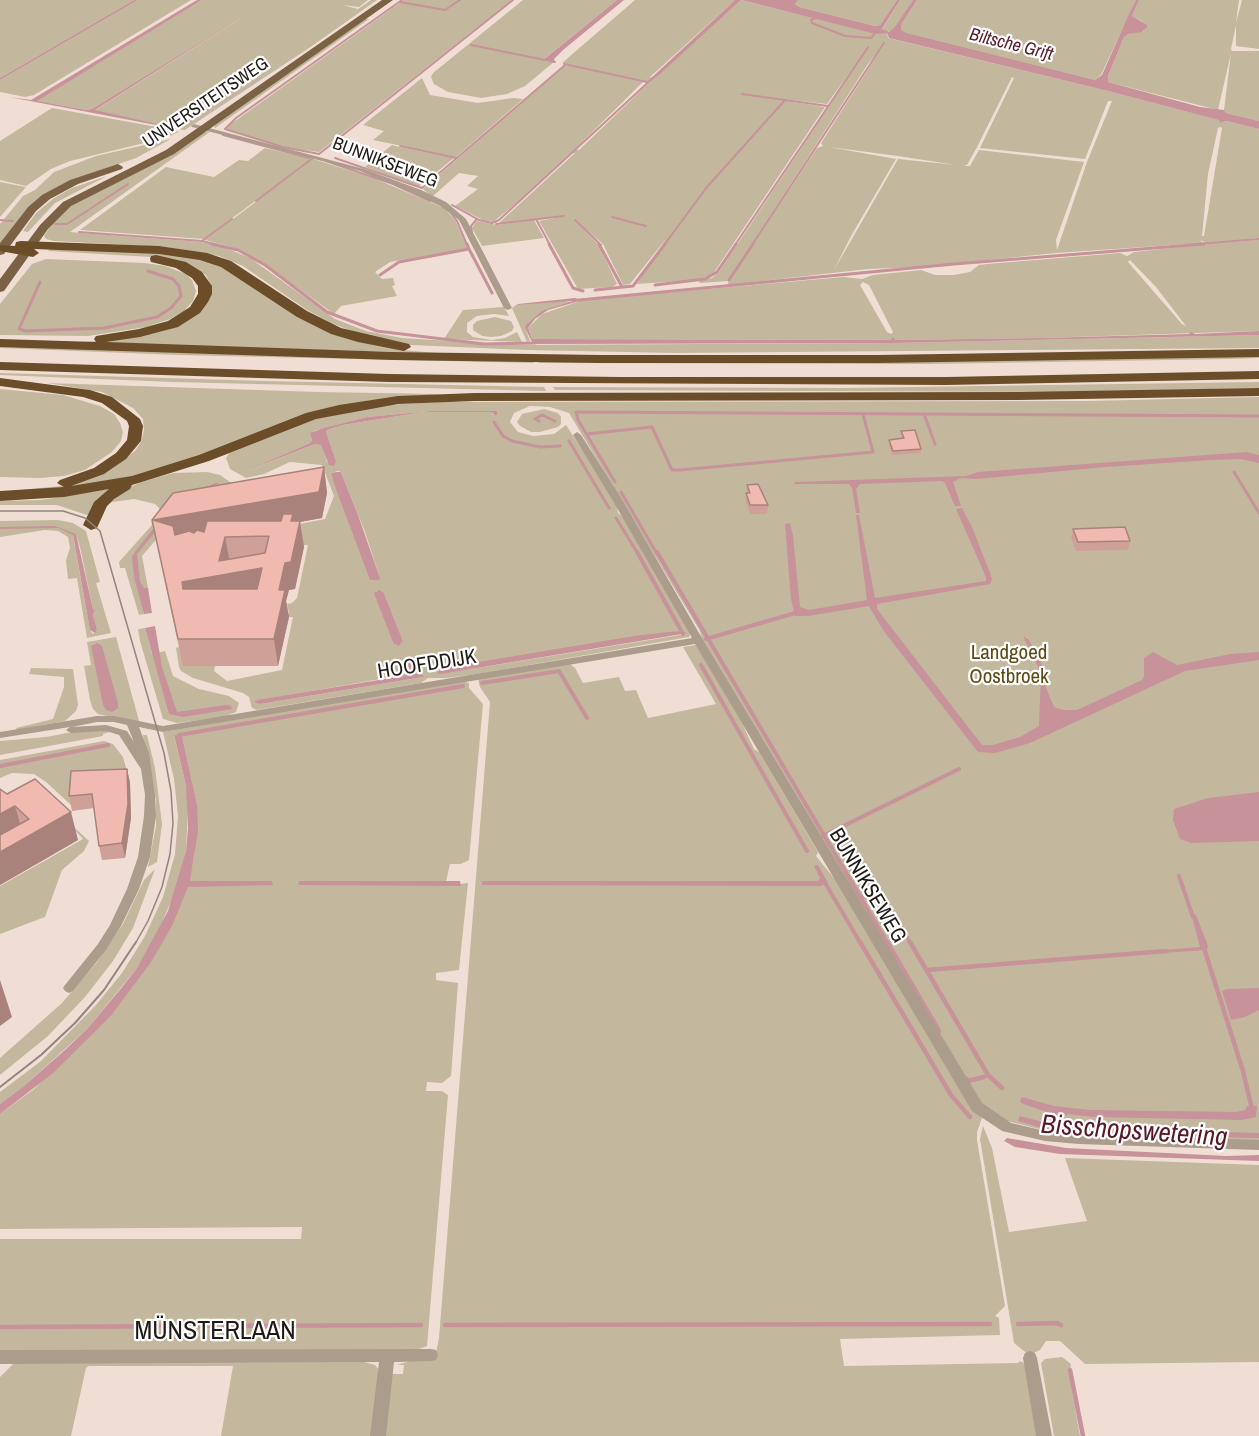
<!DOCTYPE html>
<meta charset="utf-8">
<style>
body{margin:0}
canvas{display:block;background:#f0ded5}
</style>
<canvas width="1259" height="1436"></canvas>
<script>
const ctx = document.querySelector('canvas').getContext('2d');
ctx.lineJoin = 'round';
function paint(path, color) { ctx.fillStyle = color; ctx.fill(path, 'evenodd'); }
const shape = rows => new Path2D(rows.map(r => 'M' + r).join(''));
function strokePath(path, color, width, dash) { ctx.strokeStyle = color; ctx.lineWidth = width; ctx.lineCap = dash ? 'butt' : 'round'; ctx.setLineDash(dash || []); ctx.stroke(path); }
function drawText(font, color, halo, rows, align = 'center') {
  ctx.font = font + ' "Archivo Narrow",sans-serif'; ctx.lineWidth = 4.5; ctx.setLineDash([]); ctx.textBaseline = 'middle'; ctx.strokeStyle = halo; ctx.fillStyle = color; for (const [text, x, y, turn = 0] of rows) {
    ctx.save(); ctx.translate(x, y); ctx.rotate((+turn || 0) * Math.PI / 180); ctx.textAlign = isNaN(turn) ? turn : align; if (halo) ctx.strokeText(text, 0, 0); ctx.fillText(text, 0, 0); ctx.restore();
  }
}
const green = shape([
 [0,0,134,0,0,78],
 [138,0,191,0,34,95,25,97,0,92,0,80],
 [202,0,368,0,359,7,342,5,358,9,265,74,371,0,377,0,309,48,185,130,177,129,262,76,175,128,94,111,255,9,92,109,87,110,36,101],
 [404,0,512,0,319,152,288,148,227,130,228,126],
 [523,0,617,0,545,58,544,61,554,62,525,86,507,94,481,98,448,92,434,84,431,77,433,73],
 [635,0,735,0,650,77,653,79,741,0,746,1,874,33,887,33,888,38,1108,91,1220,120,1219,122,1226,121,1259,129,1259,238,1219,243,1259,240,1259,331,1042,338,896,340,893,338,891,340,532,339,528,328,542,314,583,300,844,277,862,279,873,275,921,270,935,275,954,275,970,272,979,265,987,264,1120,253,1127,256,1134,252,1209,244,1200,240,1203,243,1056,253,919,267,868,269,727,285,729,281,700,283,699,281,712,278,719,272,869,46,827,104,755,96,825,107,713,274,698,280,637,284,666,239,630,284,623,285,603,244,572,218,598,244,617,284,612,287,578,289,539,221,566,216,499,223,575,153,569,154,524,197,493,222,483,220,455,206,478,189,467,186,478,176,459,173,432,197,423,189,564,66,572,66,643,82,575,149,579,150,650,82,562,63],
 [885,43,821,143,823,146,817,148,728,281,868,64],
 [1012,77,1014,78,980,148,1085,159,1108,101,1112,101,1087,162,1057,250,1056,240,1084,162,979,150,970,166,963,166,967,165,977,147],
 [1220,127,1222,128,1204,236,1202,236,1208,174,1218,128],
 [829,147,898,156,956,165,898,159,834,270,851,236,896,159],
 [1130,260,1156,287,1186,326,1182,324,1128,262],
 [863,282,869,285,893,332,891,334,887,332,860,285],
 [798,0,897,0,880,25,875,26,799,7,795,4],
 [900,0,913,0,894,30,887,32,882,30],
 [917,0,1136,0,1101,75,1095,80,906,34,901,30,902,23],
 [1139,0,1239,0,1236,23,1242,0,1259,0,1259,49,1236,46,1236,25,1231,49,1232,51,1259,51,1259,121,1226,113,1224,110,1231,53,1218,110,1108,82,1108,76,1124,37,1129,34,1144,31,1143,22,1132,16],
 [364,19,369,19,215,128,214,126],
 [422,78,430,95,478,103,513,98,523,99,456,157,373,140,384,131,363,125],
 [52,108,168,129,179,132,165,138,70,161,51,169,26,186,0,180,0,141],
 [211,131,70,232,201,242,221,246,250,258,335,319,366,331,402,338,514,345,896,343,1259,335,1259,348,675,353,526,350,411,345,354,332,331,323,307,310,243,266,219,256,166,247,54,241,46,239,44,236,50,227,71,205,201,133],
 [171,139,136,158,75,179,41,196,28,207,0,243,0,224,23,196,35,190,54,172,96,156],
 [392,145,399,147,454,158,418,187,365,167],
 [265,148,312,159,204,239,80,230,166,167,214,177,239,160,248,161],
 [313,159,371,177,444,208,455,220,468,249,390,262,375,272,382,279,393,278,395,285,392,286,397,296,341,306,334,314,266,265,239,249,205,240],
 [107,176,55,203,28,232,23,231,36,213,54,198,72,188],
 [0,182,26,187,0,217],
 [534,220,544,238,482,246,472,228,477,221,497,225],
 [50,249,181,254,218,263,299,315,404,350,436,353,61,343,119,340,169,329,201,311,211,296,212,288,206,275,184,262,151,257,48,251],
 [46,259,145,263,165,266,186,274,192,280,196,291,193,301,184,311,170,319,146,327,88,336,0,335,0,304,32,264],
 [560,301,573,302,543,311,525,328,530,341,527,342,512,308,518,305],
 [504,307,509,316,494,314,477,316,467,323,467,332,473,337,492,340,505,338,517,332,522,342,444,339,463,310],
 [495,317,511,321,514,327,512,331,501,336,491,337,482,336,473,330,473,325,477,321],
 [0,345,532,360,534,363,177,355,0,348],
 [1259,355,1259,358,1228,359,929,364,539,363,537,360],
 [0,373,266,381,544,387,546,391,173,382,0,375],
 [1259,382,1259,388,1052,392,555,390,553,387,843,388],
 [47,383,318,392,441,394,366,401,132,478,68,490,0,492,71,485,113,468,135,451,141,442,144,431,143,419,133,408,102,392],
 [0,389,63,395,100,406,114,414,120,423,123,432,121,441,112,452,85,470,64,476,40,478,0,477],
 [1259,397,1259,1142,1051,1132,1003,1120,980,1105,703,644,700,631,569,413,550,407,530,406,514,413,510,422,518,432,533,436,554,434,566,425,616,502,618,513,623,517,690,634,689,637,477,674,446,678,428,678,421,683,257,710,252,708,249,697,243,693,193,678,181,671,179,667,176,648,179,647,215,666,214,671,227,681,282,670,293,617,283,617,283,614,289,613,287,604,292,603,297,598,308,545,298,545,259,532,325,519,334,496,322,465,290,462,264,474,246,478,230,469,226,458,230,452,318,418,385,405,441,402,1088,401],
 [430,411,490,411,497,415,493,415,492,412,423,412,343,425,327,430,326,432,336,461,327,462,322,444,315,444,245,472,312,442,311,436,314,431,367,417],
 [338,471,341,472,365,532,380,578,353,534,331,473],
 [376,591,384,593,403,641,393,643,375,593],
 [678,631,686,634,465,670,662,634],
 [411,662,415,673,423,675,423,677,260,704,255,701,403,675],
 [544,409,558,413,561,417,561,424,558,427,540,432,531,432,520,426,517,422,522,414],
 [207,472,220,475,233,484,179,513,142,556,148,588,144,588,140,597,144,614,139,615,125,568,120,568,119,562,160,516,162,511,155,504,134,499,112,502,101,508,118,493,141,482,173,473],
 [119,487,87,515,57,505,0,505,0,501,41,500],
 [58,520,73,523,86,531,100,582,96,583,111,633,87,638,77,578,68,579,66,560,70,548,68,537,58,531,45,530,0,537,0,521],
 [76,534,80,547,93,609,95,612,93,615,97,629,93,634,90,630,73,536],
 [145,628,152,654,165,651,173,676,199,689,229,696,239,703,236,712,223,717,177,723,163,719,140,641,138,629],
 [116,637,139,721,134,722,98,714,93,709,90,700,84,666,91,665,87,642],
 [696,645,742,723,754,749,759,752,818,852,816,856,837,882,965,1095,982,1118,977,1132,977,1140,1005,1306,995,1316,999,1318,1000,1335,840,1339,844,1366,1018,1363,1020,1361,1026,1364,1039,1436,384,1436,392,1374,403,1374,404,1365,397,1365,436,1353,439,1338,490,702,480,687,478,679,570,664,575,668,583,683,619,677,625,691,636,690,648,718,716,704,683,647],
 [31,668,73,669,78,705,76,711,65,721,17,730,16,728,53,719,64,687,64,677,29,674],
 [461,681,469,683,469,688,483,704,469,860,461,864,450,864,445,886,468,883,459,970,436,973,436,980,458,983,451,1076,442,1083,427,1082,426,1091,442,1091,448,1095,427,1346,416,1350,0,1350,0,1239,301,1239,302,1227,0,1229,0,1114,34,1089,111,1016,150,964,188,887,194,857,197,804,182,736,174,736,186,786,188,804,186,851,176,890,157,934,137,968,87,1029,24,1086,0,1104,0,1092,41,1061,96,1005,122,973,145,936,163,897,175,854,178,816,174,779,163,732],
 [88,729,113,731,103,734,103,736,0,755,0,741,46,737],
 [143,735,147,735,155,768,162,824,157,862,148,867,156,826,156,800],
 [104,741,113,744,123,757,130,782,73,784,71,805,46,782,34,774,12,773,0,778,0,760],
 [64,818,89,841,84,851,62,870,45,917,0,934,0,886,83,839],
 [155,869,133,928,113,961,85,997,48,1036,0,1075,0,1058,62,1003,97,962,123,924,144,880],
 [983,1126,992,1148,1009,1232,1087,1221,1065,1158,1259,1165,1259,1362,1085,1364,1060,1341,1046,1341,1040,1350,1029,1355,1014,1343,980,1139],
 [1062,1357,1071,1364,1069,1374,1080,1436,1054,1436,1041,1363,1045,1359],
 [364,1362,375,1365,379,1370,372,1436,221,1436,233,1366,89,1366,86,1368,71,1436,0,1436,0,1377,14,1363]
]);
const water = shape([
 [134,0,138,0,0,80,0,78],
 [197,0,202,0,37,101,87,110,92,109,256,8,95,110,175,128,263,76,177,129,9,97,31,100],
 [617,0,624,0,563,50,554,59,555,62,543,60],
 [735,0,798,0,795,4,799,7,875,26,880,25,897,0,900,0,882,29,889,32,895,27,913,0,917,0,902,23,901,30,906,33,1095,80,1102,75,1129,14,1136,0,1139,0,1132,16,1147,25,1147,27,1142,32,1129,34,1124,37,1108,76,1108,82,1200,107,1224,110,1226,113,1259,121,1259,129,1226,121,1220,123,1219,120,1108,91,889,38,887,33,875,34,746,1,741,0,660,74,653,79,650,79],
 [575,298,583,300,548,310,535,319,528,328,532,339,891,340,892,337,896,340,1042,338,1189,334,1191,332,1195,334,1259,331,1259,335,896,343,533,344,525,328,526,325,542,311,573,301,518,305,512,308,518,304],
 [430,411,497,411,497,415,494,415,492,412,423,412,343,425,327,430,326,432,336,461,334,466,329,465,321,445,315,444,244,472,310,443,312,441,310,433,324,428,367,417],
 [1247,452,1259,455,1259,463,1241,459,1211,460,1105,467,976,479,961,478,953,482,961,506,955,506,945,483,942,481,860,484,856,489,860,513,856,513,852,488,849,484,794,484,795,482,966,476,978,472],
 [336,472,341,472,358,515,380,578,379,580,370,580,337,492,331,473],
 [215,483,219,483,165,520,137,554,140,582,144,588,148,588,152,613,144,614,134,577,132,556,159,521,204,489],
 [962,508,972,527,990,573,992,579,990,584,877,604,877,609,982,745,993,745,1020,737,1039,726,1041,673,1023,636,1029,640,1045,670,1046,688,1054,707,1064,710,1077,710,1142,680,1144,677,1144,658,1153,652,1177,665,1230,654,1259,652,1259,660,1185,671,1030,743,995,753,978,752,883,630,869,606,808,616,795,616,791,599,785,524,790,523,793,536,800,607,809,610,867,600,856,515,859,515,875,598,986,581,986,577,956,509],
 [55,526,76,534,93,609,95,611,93,615,97,629,95,633,90,630,73,535,58,528,0,529,0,527],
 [379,590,384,593,403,641,399,646,393,643,374,593],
 [155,626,162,667,177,712,226,705,231,706,232,709,183,717,169,714,145,628],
 [678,631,688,633,440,674,437,673,443,668,634,636],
 [97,643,102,646,118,703,118,708,112,712,106,710,103,705,91,646],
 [405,661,411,662,415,673,423,675,423,677,260,704,254,702,257,700,403,676,405,673,401,664],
 [174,735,182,736,197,804,198,831,190,881,272,881,273,885,188,887,172,926,150,964,111,1016,52,1074,0,1114,0,1104,24,1086,66,1049,87,1029,123,986,137,968,168,911,186,851,188,828,186,786],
 [1259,792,1259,841,1191,843,1180,839,1173,820,1174,809,1208,798],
 [818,865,828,883,821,886,482,885,482,881,818,881,820,878,814,866],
 [299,881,460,881,461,886,298,885],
 [1191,913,1196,915,1208,946,1207,950,1162,953,1162,950,1200,947],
 [1259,988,1259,1010,1245,1017,1231,1020,1222,991,1226,989],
 [1022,1097,1054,1106,1090,1110,1236,1112,1245,1110,1247,1106,1257,1106,1256,1117,1242,1120,1093,1117,1068,1114,1061,1118,1063,1125,1070,1128,1259,1133,1259,1138,1086,1134,1042,1128,1018,1121,1020,1116,1046,1123,1050,1121,1050,1113,1023,1104,1020,1101],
 [1007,1138,1066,1148,1226,1156,1259,1155,1259,1161,1060,1154,1015,1147,1004,1141]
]);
const streamFar3 = shape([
 [402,0,236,118,225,129,283,147,319,154,513,0],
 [400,2,445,10,460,0],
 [816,18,811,20,812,23,845,36,871,38,877,31],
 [471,45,555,62],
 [564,64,647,82],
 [742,94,828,106],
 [223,135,309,158],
 [400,146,457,158],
 [335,158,422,188,565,65],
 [326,161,393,184,430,201],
 [256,201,313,158],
 [452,205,479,220,492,223,499,220,654,77],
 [450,212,457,221,467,245],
 [612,217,646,226],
 [536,219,550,245],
 [0,220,13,221],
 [575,220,601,245],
 [55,224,67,224,128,184],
 [496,224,564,216],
 [79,232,202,241,218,245],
 [472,232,471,226,477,219],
 [202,241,232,219],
 [664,245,707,187,785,100],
 [735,245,868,47],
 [752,245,884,43],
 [1186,245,1259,239]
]);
const streamFar2 = shape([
 [212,244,238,250,265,265,327,312,377,331,484,344,535,343],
 [467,244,469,249],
 [549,244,573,288,583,291],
 [599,244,622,287],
 [380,275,399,262,469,249,492,293],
 [729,280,753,244],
 [40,282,19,329,26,331,104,328,157,317,171,308,181,296,179,286,173,279,148,271],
 [655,285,705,279,717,272,736,244],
 [595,290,633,286,665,244],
 [579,300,954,264,1204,244],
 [924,414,935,444],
 [539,421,535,419,542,415,555,421],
 [494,422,503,436,512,441,540,447,560,446],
 [587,434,652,427,672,470,680,470,873,452,863,414],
 [569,441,609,508],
 [1234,472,1259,513],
 [615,482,578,420,576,412,1259,416],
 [621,492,657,554],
 [616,518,638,554]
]);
const streamFar1 = shape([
 [637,552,683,634],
 [657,552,888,944],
 [706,639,795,613],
 [701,665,807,851],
 [482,683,559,671,587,718],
 [181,741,179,735,463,686],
 [0,766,108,745],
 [823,836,959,769],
 [1179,876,1193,917],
 [824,881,861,944],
 [859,897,879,896,885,899,911,944]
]);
const stream = shape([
 [860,942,951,1095,970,1117],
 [887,942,939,1031],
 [910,942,988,1075,1002,1088],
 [1204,948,1243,1071,1252,1109],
 [927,970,1166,951],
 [967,1079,968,1081,984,1077],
 [1018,1324,1057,1323,1061,1325],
 [445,1325,990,1324],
 [0,1327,421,1325],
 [1070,1370,1083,1436]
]);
const minor = shape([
 [194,124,364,169,421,190,446,202,466,219,512,308,508,310,504,308,459,220,440,206,415,194,360,171,192,127,191,126,194,124],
 [577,432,581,435,623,501,703,640,982,1103,1011,1123,1045,1131,1079,1134,1259,1140,1259,1150,1079,1144,1045,1141,1002,1131,972,1111,695,644,163,732,139,727,149,753,155,795,156,816,150,857,139,889,121,926,106,950,73,991,69,993,65,991,63,988,65,985,98,944,110,925,127,889,138,857,144,816,145,795,141,769,119,735,106,731,71,733,66,730,70,727,0,738,0,732,97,716,114,716,163,726,692,638,613,501,573,435,577,432],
 [97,722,114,722,127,725,134,742,127,731,106,725,72,727,97,722],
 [431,1349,436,1350,438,1355,436,1360,431,1361,394,1362,386,1436,370,1436,379,1362,0,1364,0,1350,431,1349],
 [1030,1351,1035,1353,1037,1358,1052,1436,1036,1436,1023,1358,1025,1353,1030,1351]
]);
const primary = shape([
 [382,0,393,0,174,154,71,206,48,229,4,291,0,292,0,279,40,225,63,202,166,150,382,0],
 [118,164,123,167,122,169,78,184,50,199,36,211,4,254,0,255,0,243,28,207,42,195,70,180,118,164]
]);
const motorway = shape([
 [21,241,159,246,207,253,231,261,307,311,341,328,409,344,411,347,404,351,358,342,331,334,297,317,221,267,200,260,159,254,34,249,39,253,33,257,0,251,0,245,15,246,16,242,21,241],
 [156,255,186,262,202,272,212,286,212,294,208,302,200,313,178,327,140,337,106,342,393,352,601,355,878,355,1259,349,1259,357,878,363,601,363,393,360,0,347,0,339,96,342,94,339,96,336,139,329,168,321,190,307,198,294,198,286,192,278,176,268,151,262,150,259,151,256,156,255],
 [0,362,389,374,620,377,946,377,1259,371,1259,379,946,385,389,382,0,370,0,362],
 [0,378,90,390,112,397,140,419,143,426,141,441,126,459,104,474,71,486,132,476,199,455,306,413,339,405,398,396,475,393,1019,392,1259,388,1259,396,1019,400,475,401,398,404,316,419,209,461,132,485,130,489,114,499,107,506,97,528,91,530,83,525,94,502,109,489,64,497,0,501,0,491,64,487,57,483,60,480,94,468,116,453,127,440,129,426,127,421,102,403,83,397,0,386,0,378]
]);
const tramFar1 = shape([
 [0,511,63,511,85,518,100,531,164,753,171,791,173,823,170,854,162,887,148,921,135,944]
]);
const tram = shape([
 [0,1087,41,1055,75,1023,104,990,136,942]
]);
const wall = shape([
 [901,431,921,449,921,453,892,455,889,445,889,440,902,439,901,435],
 [324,467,327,493,322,518,300,522,304,547,295,589,289,590,286,601,289,617,278,666,183,666,152,520],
 [747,485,768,505,767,514,750,514,746,502],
 [1073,529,1130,541,1128,550,1076,551,1071,537],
 [127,769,130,783,131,818,125,858,102,860,99,846,94,808,72,811,69,796],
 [0,789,78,840,0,885]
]);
const shadedWall = shape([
 [324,467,327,493,322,518,300,522,304,547,295,589,289,590,286,601,289,617,278,666,274,639,279,590,292,523,158,546,153,520],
 [225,537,230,563,262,568,266,595,183,589,182,582,219,561],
 [127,769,130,783,131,818,125,858,122,843],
 [15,806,23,834,0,847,0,814],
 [71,812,78,840,0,885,0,852],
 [0,980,12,1017,0,1026]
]);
const building = shape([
 [915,430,921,449,893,451,889,440,904,438,901,431,915,430],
 [324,467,319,492,153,520,173,526,175,535,189,531,194,533,197,530,204,532,207,521,281,521,283,514,293,514,291,521,300,521,291,562,285,563,279,590,285,590,274,639,178,639,152,520,173,493,324,467],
 [269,536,265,553,219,561,225,537,269,536],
 [262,568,257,589,183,589,182,582,262,568],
 [758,484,768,505,750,505,746,493,750,493,747,485,758,484],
 [1125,527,1130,541,1078,542,1073,529,1125,527],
 [127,769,128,804,122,843,99,846,92,794,69,796,71,771,127,769],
 [35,779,71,812,0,852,0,835,29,819,15,806,0,814,0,789,7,794,35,779]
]);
const farWaternames = [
 ["Biltsche Grift",1011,45,14]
];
const farStreetnames = [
 ["UNIVERSITEITSWEG",206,103,-34],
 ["BUNNIKSEWEG",385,163,21]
];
const parkNames = [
 ["Landgoed",1009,653],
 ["Oostbroek",1009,677]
];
const streetNames = [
 ["HOOFDDIJK",427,665,-9],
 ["BUNNIKSEWEG",867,886,59]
];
const nearStreetnames = [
 ["MÜNSTERLAAN",215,1332]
];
const nearWaternames = [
 ["Bisschopswetering",1134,1132,4]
];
paint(green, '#c3b89d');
paint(water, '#c79299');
strokePath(streamFar3, '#c79299', 2);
strokePath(streamFar2, '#c79299', 3);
strokePath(streamFar1, '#c79299', 4);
strokePath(stream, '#c79299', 4.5);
paint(minor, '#ab9c8c');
paint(primary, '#7c6245');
paint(motorway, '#6b4d2a');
strokePath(tramFar1, '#92857f', 1.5);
strokePath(tram, '#92857f', 2);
paint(wall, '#cfa098');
paint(shadedWall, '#a9827c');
paint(building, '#f1bab1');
strokePath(building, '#a9827c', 1.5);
drawText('italic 18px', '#581827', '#fff', farWaternames);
drawText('18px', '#201a16', '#fff', farStreetnames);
drawText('21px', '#5e4a13', '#fff', parkNames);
drawText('21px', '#201a16', '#fff', streetNames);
drawText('26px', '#201a16', '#fff', nearStreetnames);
drawText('italic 27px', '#581827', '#fff', nearWaternames);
</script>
